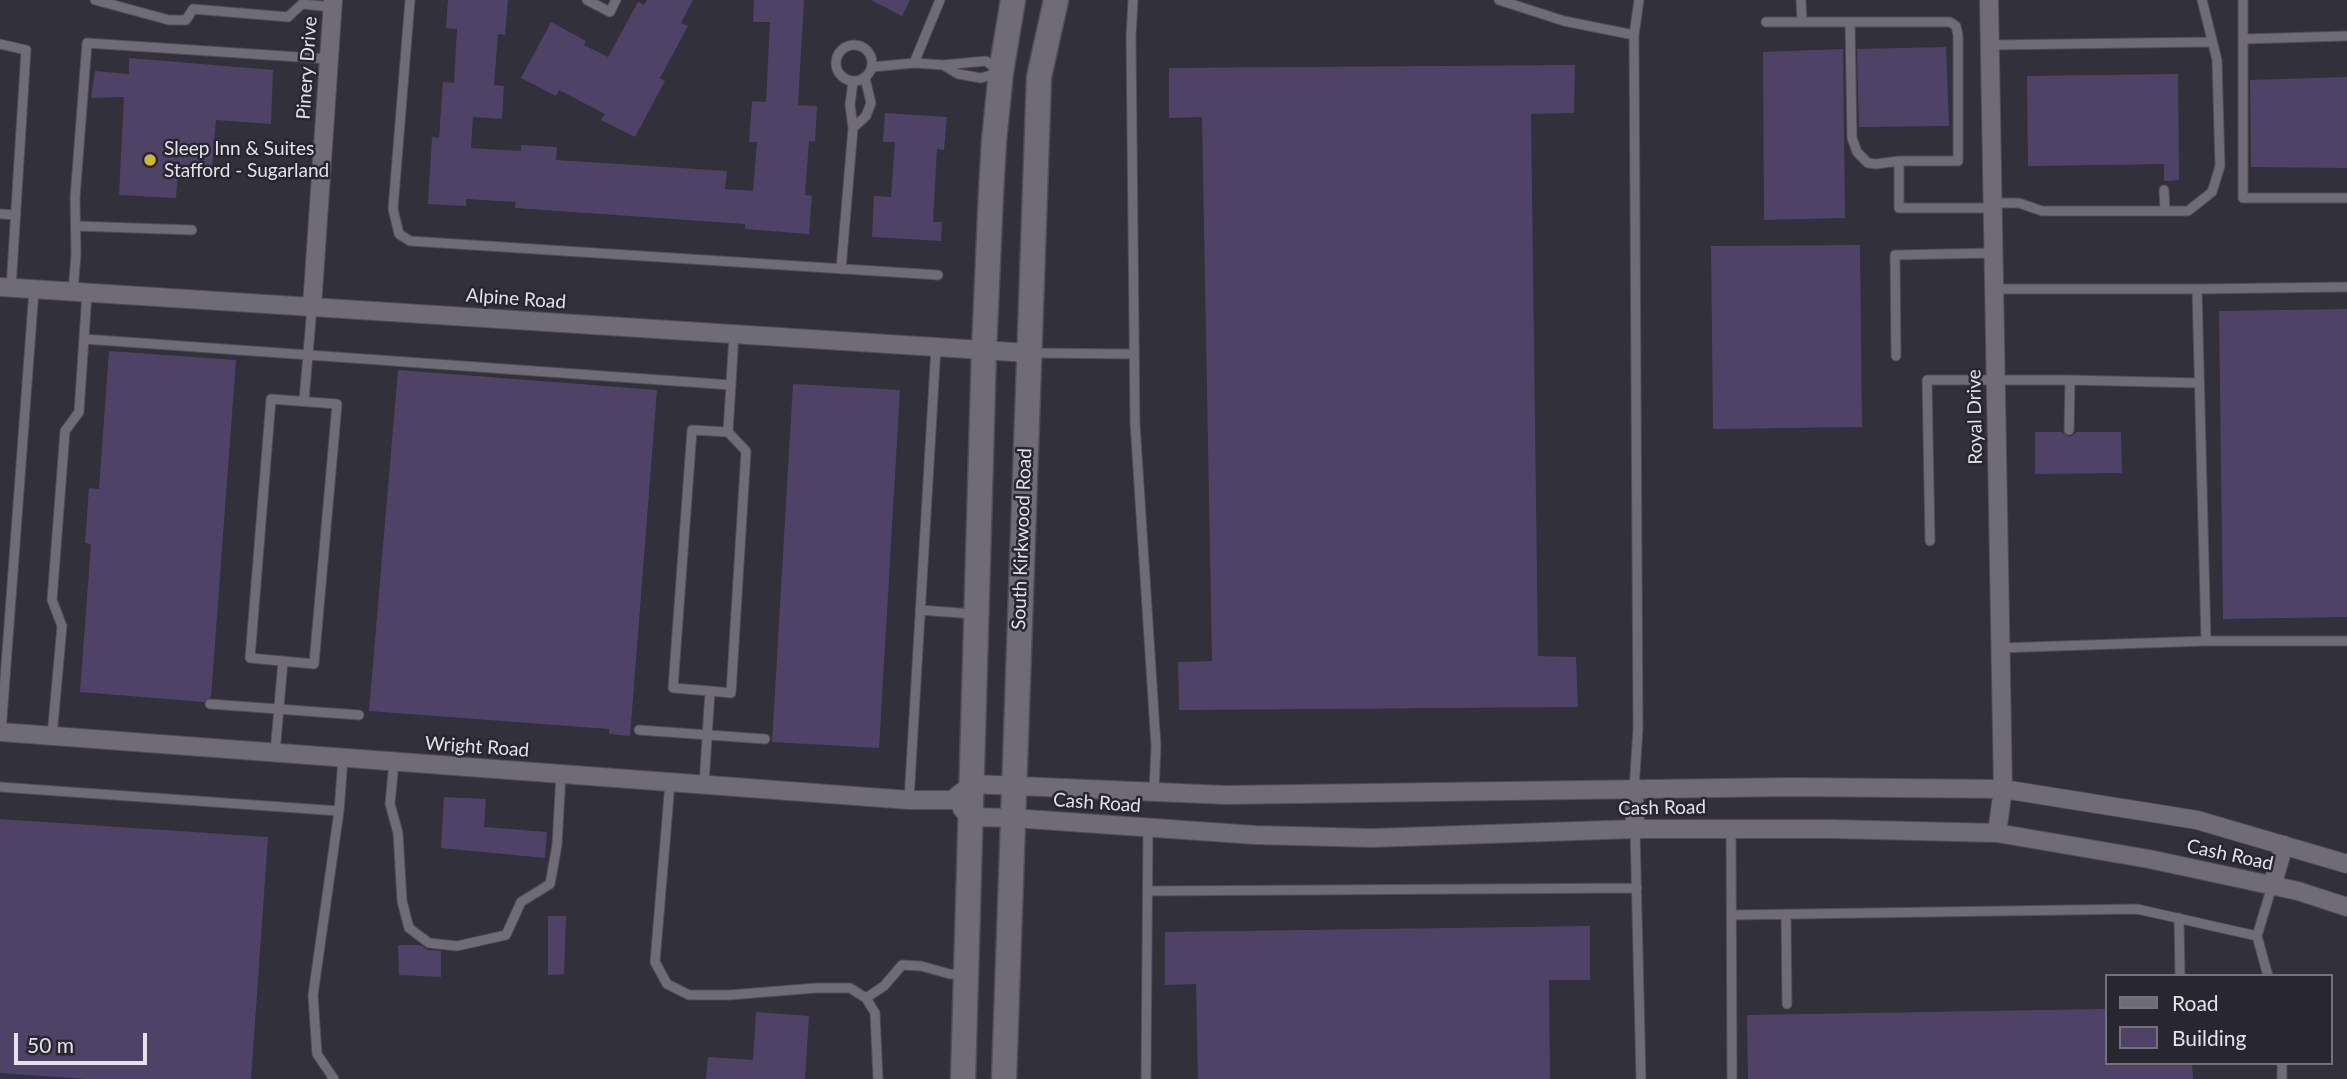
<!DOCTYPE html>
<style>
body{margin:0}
#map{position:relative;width:2347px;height:1079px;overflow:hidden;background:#32303a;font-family:Lato,sans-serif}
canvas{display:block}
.legend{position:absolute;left:2105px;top:974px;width:228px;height:91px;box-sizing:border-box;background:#28262f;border:2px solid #737179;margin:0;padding:9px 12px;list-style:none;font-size:21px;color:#e4e2e8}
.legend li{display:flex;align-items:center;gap:14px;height:35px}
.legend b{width:35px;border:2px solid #737179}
.scale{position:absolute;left:14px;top:1033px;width:133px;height:32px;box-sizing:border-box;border:4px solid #e4e2e8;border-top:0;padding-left:9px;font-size:21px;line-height:24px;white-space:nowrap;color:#e4e2e8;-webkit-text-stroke:5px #28262f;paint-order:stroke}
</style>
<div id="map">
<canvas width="2347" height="1079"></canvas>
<ul class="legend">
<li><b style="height:9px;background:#6f6c77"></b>Road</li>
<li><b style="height:19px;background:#4e4367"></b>Building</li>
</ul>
<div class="scale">50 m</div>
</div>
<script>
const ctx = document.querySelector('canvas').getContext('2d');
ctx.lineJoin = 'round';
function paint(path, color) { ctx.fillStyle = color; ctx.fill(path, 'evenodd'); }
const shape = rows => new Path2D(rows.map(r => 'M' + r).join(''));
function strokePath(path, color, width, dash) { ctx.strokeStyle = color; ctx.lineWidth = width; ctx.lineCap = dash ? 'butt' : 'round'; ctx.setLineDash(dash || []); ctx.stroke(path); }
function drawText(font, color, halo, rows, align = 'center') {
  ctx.font = font + ' Lato,sans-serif'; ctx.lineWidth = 5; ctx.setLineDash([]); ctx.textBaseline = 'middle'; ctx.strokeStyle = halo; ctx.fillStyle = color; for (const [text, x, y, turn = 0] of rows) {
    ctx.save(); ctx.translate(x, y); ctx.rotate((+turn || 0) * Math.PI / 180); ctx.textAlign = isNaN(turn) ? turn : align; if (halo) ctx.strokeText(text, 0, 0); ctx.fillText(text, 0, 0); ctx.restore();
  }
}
const building = shape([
 [448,0,508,0,505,35,498,34,494,85,504,86,502,119,473,117,471,148,521,151,521,145,557,147,556,160,727,171,725,189,753,191,757,142,749,142,752,101,766,102,770,22,753,22,754,0,804,0,798,105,817,106,815,142,809,141,805,195,812,196,809,234,745,229,745,224,515,208,516,202,466,199,466,206,428,204,432,137,439,138,443,82,454,83,457,29,446,28],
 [647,0,693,0,681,23,688,26,660,78,665,81,635,137,601,120,605,114,559,90,556,96,521,78,551,22,586,41,584,45,608,57,638,2,644,5],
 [871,0,910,0,902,16],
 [1946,47,1949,126,1859,127,1857,49],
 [1843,49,1845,218,1764,220,1763,52],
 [129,58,273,70,271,124,216,120,212,166,202,167,203,173,178,172,176,198,119,195,124,97,91,98,95,71,129,74],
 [1575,65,1574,113,1531,114,1538,656,1576,657,1578,707,1179,710,1178,662,1212,661,1202,117,1169,118,1169,68],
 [2178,74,2179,180,2164,181,2164,164,2028,166,2027,76],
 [2347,77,2347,168,2251,167,2250,80],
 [885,113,947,117,944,150,937,149,933,222,942,222,941,241,872,237,874,196,891,197,895,142,883,142],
 [1860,245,1862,427,1713,429,1711,246],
 [2347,309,2347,617,2223,619,2219,311],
 [109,351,236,360,211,697,204,702,80,692,91,544,85,543,89,488,99,489],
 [398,370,657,390,630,736,609,734,609,729,369,711],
 [793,384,900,390,879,748,772,742],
 [2035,432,2062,432,2070,437,2076,432,2121,432,2122,473,2035,474],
 [444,797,486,799,484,827,547,832,545,858,441,848],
 [0,819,268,837,251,1079,87,1079,0,1073],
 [548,916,566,916,564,974,548,975],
 [1590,926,1590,980,1549,980,1550,1079,1198,1079,1196,984,1165,985,1165,932],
 [398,945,420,945,428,950,441,951,441,977,399,975],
 [2107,1009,2107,1063,2192,1063,2193,1079,1748,1079,1747,1015],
 [756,1012,809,1016,805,1079,706,1079,708,1057,753,1060]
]);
const lane = shape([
 [95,0,169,20,186,20,193,9,288,17,302,4,332,7],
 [410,0,393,209,399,234,410,241,938,275],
 [587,0,610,12,616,0],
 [1133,0,1131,37,1135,423,1156,746,1154,792],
 [1499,0,1564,21,1634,35],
 [1801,0,1802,22],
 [2243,0,2243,198,2347,198],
 [1766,22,1950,22,1956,26,1958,35,1958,161,1899,161,1899,208,1992,208],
 [1850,22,1852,138,1857,152,1868,163,1876,164,1899,161],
 [2243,39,2347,36],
 [0,44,26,50,11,288],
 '836 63a18 18 0 1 1 36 0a18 18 0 1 1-36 0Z',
 [1989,45,2211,42],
 [986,61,1001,72,981,78,958,74,943,65,986,61],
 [914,63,940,0],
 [872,67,914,63,943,65],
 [853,128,866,116,871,103,865,78],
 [2164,190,2165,211],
 [1992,203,2019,203,2042,211,2188,211,2212,192,2220,166,2217,60,2202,0],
 [0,214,16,215],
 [76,226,192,230],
 [841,269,853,128,850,105,853,81],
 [1994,289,2197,289,2206,641,1999,648],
 [2197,289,2347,287],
 [73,292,76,254,75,198,87,43,329,59],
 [84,339,731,385],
 [1031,353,1134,354],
 [1896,356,1895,255,1993,253],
 [2070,380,2199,383],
 [271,399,337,404,314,664,250,658,271,399],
 [304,401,312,307],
 [1930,541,1927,380,2070,380,2069,430],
 [920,610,974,614],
 [2206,641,2347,641],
 [710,691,731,693,746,451,728,432],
 [210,704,359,715],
 [639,730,765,739],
 [1,732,34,290],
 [52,736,62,626,52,600,65,431,79,412,87,293],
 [275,753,283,661],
 [394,762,390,804,398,833,402,901,409,928,429,943,457,946,506,935,521,902,550,884,557,845,561,774],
 [670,783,655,962,667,984,689,995,730,995,816,988,850,988,866,998,875,1013,878,1079],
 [704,785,710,691,673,688,692,430,728,432,734,334],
 [0,787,339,811,343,758],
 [1634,789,1638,729,1634,35,1639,0],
 [909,800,936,347],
 [1635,829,1641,1079],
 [1731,829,1732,1079],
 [1148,891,1637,888],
 [1786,914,1787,1004],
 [1732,915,2137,909,2257,936],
 [2179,918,2180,976],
 [2268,976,2257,936,2272,886],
 [866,998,884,986,902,965,921,966,950,974,966,975],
 [2282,1063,2282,1079],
 [334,1079,317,1054,313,995,339,811],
 [1146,1079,1148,828]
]);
const street = shape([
 [1989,0,2003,789,1997,833],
 [0,287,1029,353],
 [312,307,333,0],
 [0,732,909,800,952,800,972,784,1226,795,1791,787,2003,789,2197,820,2347,864],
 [1634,789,1635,829],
 [962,809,970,817,1013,818,1255,835,1372,838,1635,829,1832,829,1997,833,2149,859,2298,891,2347,907],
 [2272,886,2284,845]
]);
const secondary = shape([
 [963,1079,984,350,991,193,994,141,1001,72,1013,0],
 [1004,1079,1039,77,1056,0]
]);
const markers = [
 [150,160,7,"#d1b736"]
];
const streetNames = [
 ["Pinery Drive",307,68,-86],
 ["Alpine Road",516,299,4],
 ["Royal Drive",1975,417,-91],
 ["South Kirkwood Road",1022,539,-88],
 ["Wright Road",477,747,4],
 ["Cash Road",1097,803,4],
 ["Cash Road",1662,808,-1],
 ["Cash Road",2230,855,12]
];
const poiNames = [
 ["Sleep Inn & Suites",164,149],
 ["Stafford - Sugarland",164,171]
];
paint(building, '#4e4367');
strokePath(lane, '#4f4d55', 11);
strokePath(street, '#4f4d55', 20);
strokePath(secondary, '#4f4d55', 27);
strokePath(lane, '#6f6c77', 9);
strokePath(street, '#6f6c77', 18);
strokePath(secondary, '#6f6c77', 24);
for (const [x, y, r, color] of markers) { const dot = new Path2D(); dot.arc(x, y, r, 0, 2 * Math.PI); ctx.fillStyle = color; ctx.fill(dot); strokePath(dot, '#28262f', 2.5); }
drawText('19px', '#e4e2e8', '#28262f', streetNames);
drawText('19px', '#e4e2e8', '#28262f', poiNames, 'left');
</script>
